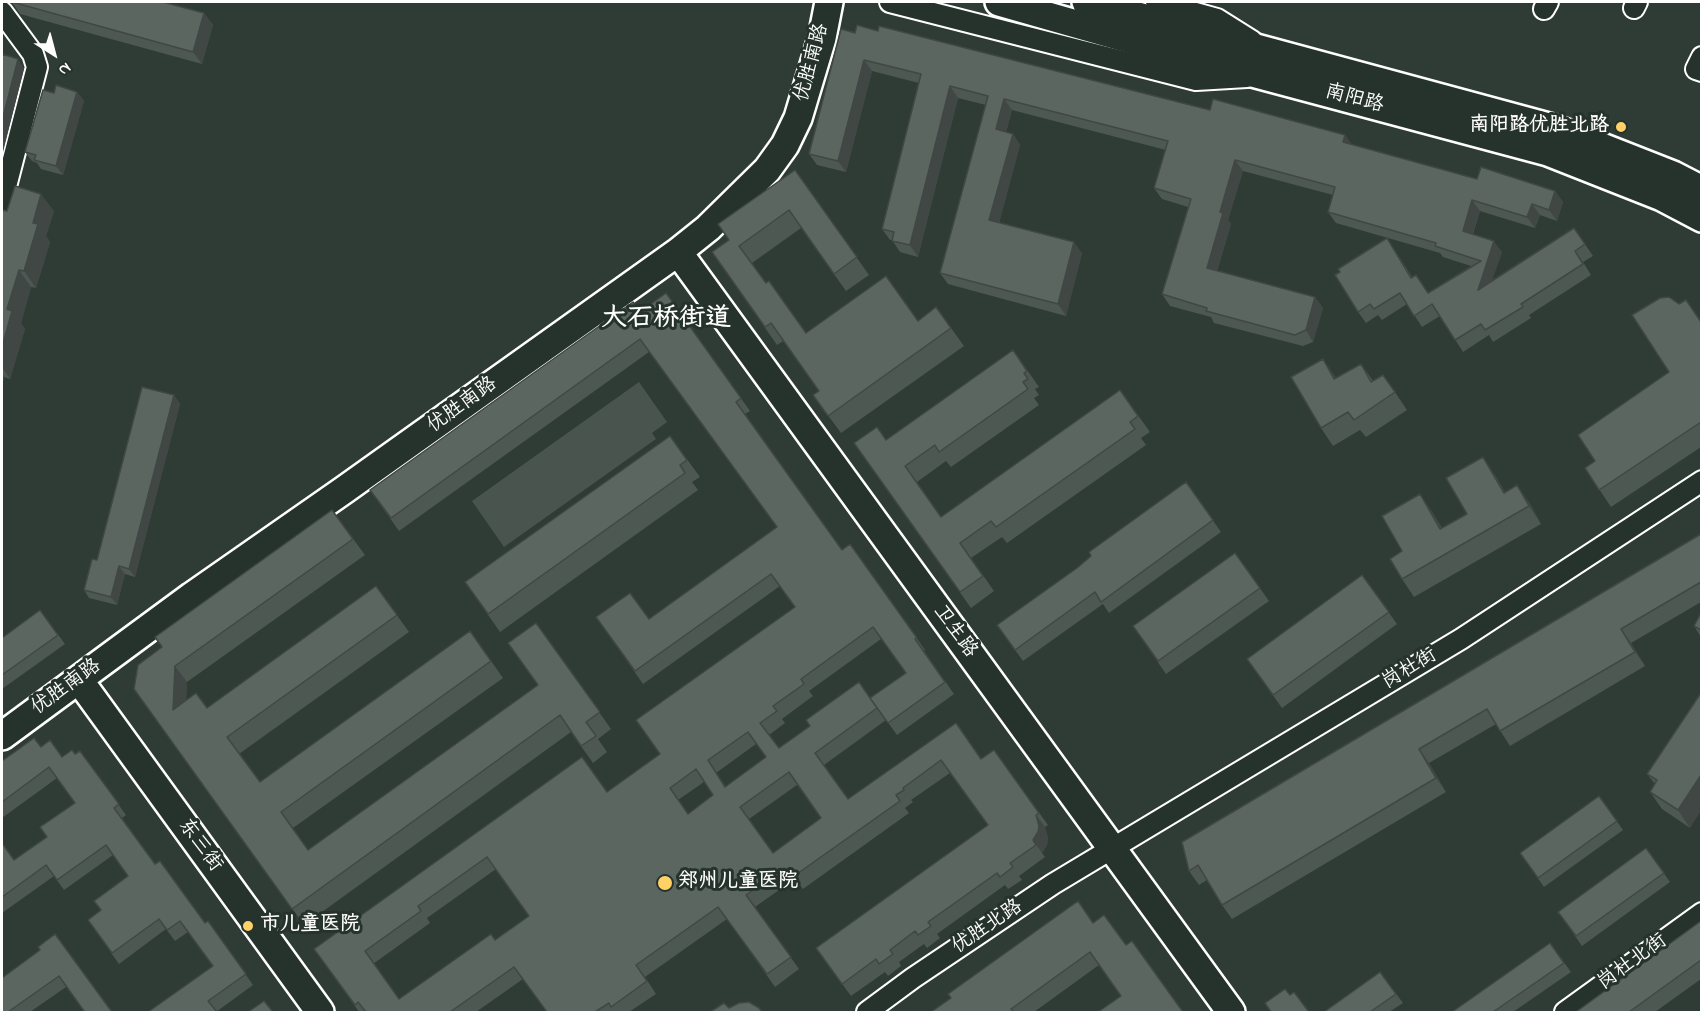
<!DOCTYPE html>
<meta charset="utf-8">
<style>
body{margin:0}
#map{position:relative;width:1703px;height:1014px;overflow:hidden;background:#2f3b35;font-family:"Indie Flower",sans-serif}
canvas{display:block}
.frame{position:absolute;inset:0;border:3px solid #fff;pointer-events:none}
.north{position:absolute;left:24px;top:24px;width:60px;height:60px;-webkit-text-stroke:4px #26332d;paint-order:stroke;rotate:144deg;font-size:16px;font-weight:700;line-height:24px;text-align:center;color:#fff}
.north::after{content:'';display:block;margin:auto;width:21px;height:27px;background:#fff;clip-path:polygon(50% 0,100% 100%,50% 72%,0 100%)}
</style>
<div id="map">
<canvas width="1703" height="1014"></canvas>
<div class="frame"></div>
<div class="north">N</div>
</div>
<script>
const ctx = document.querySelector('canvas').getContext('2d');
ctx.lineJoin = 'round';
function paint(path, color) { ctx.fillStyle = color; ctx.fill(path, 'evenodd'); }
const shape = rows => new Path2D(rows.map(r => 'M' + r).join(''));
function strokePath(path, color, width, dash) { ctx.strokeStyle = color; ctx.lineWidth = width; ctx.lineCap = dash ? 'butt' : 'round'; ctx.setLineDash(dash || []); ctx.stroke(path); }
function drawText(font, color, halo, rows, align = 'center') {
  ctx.font = font + ' "Indie Flower","LXGW WenKai TC",sans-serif'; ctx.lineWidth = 6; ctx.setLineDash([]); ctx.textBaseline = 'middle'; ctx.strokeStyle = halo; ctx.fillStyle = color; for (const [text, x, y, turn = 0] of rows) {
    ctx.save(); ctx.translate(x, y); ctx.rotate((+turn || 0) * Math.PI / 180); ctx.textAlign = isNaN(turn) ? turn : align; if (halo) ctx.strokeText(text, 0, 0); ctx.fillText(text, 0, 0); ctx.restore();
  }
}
const green = shape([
 [639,382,667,422,652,433,656,439,504,547,472,501]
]);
const street = shape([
 [890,2,1196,80,1247,77],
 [1156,2,1217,19,1252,41],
 [1634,8,1637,2],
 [1544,9,1548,2],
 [2,12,33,54,37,67,2,202],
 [1702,57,1696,69,1702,71],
 [867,1012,913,978,1053,884,1461,639,1702,481],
 [1565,1012,1702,913]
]);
const secondary = shape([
 [999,2,1174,52,1548,152,1662,197,1702,218],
 [1086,2,1556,129,1673,175,1702,190],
 [678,252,1231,1012],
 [79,680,320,1012],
 [2,736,192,596,344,490,678,252,708,228,767,170,785,145,798,118,822,38,829,2]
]);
const wall = shape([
 [12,2,204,13,213,25,202,64,20,14],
 [841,29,1210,110,1345,135,1352,145,1477,179,1555,191,1563,202,1557,221,1540,215,1535,228,1480,211,1473,234,1502,252,1492,280,1574,228,1593,256,1583,262,1591,275,1529,315,1531,318,1493,342,1489,335,1463,352,1440,316,1422,327,1407,304,1382,320,1378,315,1366,323,1358,312,1394,249,1412,277,1428,293,1471,266,1443,257,1440,253,1336,223,1328,212,1333,195,1243,171,1228,220,1231,224,1217,271,1315,297,1323,308,1313,342,1303,346,1214,323,1211,317,1170,306,1162,294,1188,207,1162,199,1154,188,1166,150,1012,110,1006,132,1013,134,1020,145,999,223,1082,253,1066,316,948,284,940,273,986,105,958,98,918,257,900,252,892,240,890,240,882,229,919,83,872,71,846,172,817,165,809,154],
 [77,92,84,101,63,175,41,169,37,163,32,161,25,152,54,93],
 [795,170,869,275,846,291,801,228,752,263,766,283,806,333,918,321,936,307,964,346,841,433,813,395,819,391,783,341,777,345,712,252,729,240],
 [2,210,7,211,54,211,46,236,50,242,36,288,31,287,21,323,25,329,10,379,4,377,2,386],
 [666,293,750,411,745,414,842,550,850,544,925,650,924,651,954,694,897,735,881,713,886,720,824,765,848,799,956,723,981,759,994,750,1048,825,1045,827,1048,838,1047,845,1042,853,1045,857,1019,876,1022,880,1008,889,1005,885,937,934,940,938,927,948,924,944,899,962,901,966,888,976,885,972,851,996,816,948,988,825,950,773,911,800,913,802,905,808,909,813,803,889,799,884,796,886,793,880,755,907,799,969,775,987,727,919,645,977,656,994,629,1012,547,1012,523,979,476,1012,359,1012,314,949,607,792,660,754,795,607,780,586,643,684,596,617,649,619,777,527,649,352,399,531,370,490,640,312],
 [881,639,906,673,870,698,810,726,779,748,769,735,785,723,782,719,813,696,809,691],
 [756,744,766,757,726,787,716,773],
 [704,782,713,795,688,814,678,800],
 [797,785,821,818,773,853,749,819],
 [496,869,529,916,495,940,399,999,373,964,430,923,427,918],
 [1701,321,1701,447,1611,507,1585,468,1595,461,1669,372],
 [1013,350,1039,387,1035,389,1039,395,1034,398,1039,405,951,467,946,461,917,482,941,517,1120,390,1150,432,1141,438,1146,445,1007,543,1002,537,971,558,994,591,971,608,854,443,886,440],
 [1361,364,1373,381,1395,392,1407,410,1366,437,1360,430,1333,446,1321,428,1336,378],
 [174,395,180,404,135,577,125,574,117,605,89,598,84,590],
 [670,436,700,477,692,482,698,490,500,632,465,582],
 [1495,475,1505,492,1529,502,1541,524,1414,597,1402,579,1402,551,1420,494,1432,512,1442,528,1467,514],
 [1186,482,1221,532,1109,613,1103,604,1023,661,997,625,1077,568],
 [332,510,365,555,187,682,186,700,207,708,376,586,409,632,239,754,260,782,470,631,503,678,293,828,308,850,538,685,536,623,611,729,598,739,607,752,593,763,571,732,304,925,134,689,162,647],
 [1701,534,1701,602,1631,643,1645,666,1510,746,1496,724,1429,763,1446,792,1232,919,1222,905,1207,880,1199,885,1189,871],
 [1235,553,1269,601,1166,674,1133,626],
 [1362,575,1397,624,1282,708,1247,659],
 [40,610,65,644,2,689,2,638],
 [1701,613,1701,637,1694,626],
 [1701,693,1690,828,1662,809,1650,792,1655,784,1647,774],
 [41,747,62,757,75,754,80,751,126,815,122,818,155,864,205,923,208,921,253,985,216,1012,148,1012,213,966,188,932,175,941,166,929,119,964,88,920,101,910,128,876,113,855,64,890,54,876,2,913,2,843,14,860,46,837,75,803,57,778,2,818,2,761],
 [1599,796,1623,830,1544,887,1520,853],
 [1646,848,1670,882,1582,946,1558,912],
 [1701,921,1701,979,1655,1012,1576,1012],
 [1093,923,1126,945,1121,996,1099,965,1034,1012,931,1012],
 [1550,943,1571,972,1513,1012,1452,1012],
 [40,950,84,1011,66,987,30,1012,2,1012],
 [1380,972,1403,1003,1389,1012,1324,1012]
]);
const shadedWall = shape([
 [204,13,213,25,202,64,193,52],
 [18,59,24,68,2,156,2,121],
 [864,60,872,71,846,172,838,161],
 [950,86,958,98,918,257,910,245],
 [77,92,84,101,63,175,56,166],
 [1004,99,1012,110,1004,141,996,129],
 [1013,134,1020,145,997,231,989,220],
 [1345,135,1353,146,1343,142],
 [1235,160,1243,171,1228,220,1231,224,1214,279,1207,268,1220,212],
 [1555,191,1563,202,1557,221,1549,210],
 [41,194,54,211,46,236,50,242,36,288,24,271,33,223],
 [1472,200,1480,211,1470,242,1463,231],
 [1532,204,1540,215,1535,228,1527,217],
 [1494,241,1502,252,1485,301,1478,290],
 [1074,242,1082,253,1066,316,1058,304],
 [19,270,31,287,21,323,25,329,10,379,2,367,2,347,7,309],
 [1315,297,1323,308,1313,342,1306,330],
 [1323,359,1335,376,1347,397,1334,379],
 [2,373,4,377,2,386],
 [174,395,180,404,135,577,129,569],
 [1483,457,1495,475,1516,510,1504,493],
 [1517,485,1529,502,1541,524,1529,506],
 [1420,494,1432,512,1452,547,1440,529],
 [119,566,125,574,117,605,111,597],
 [1621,629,1631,643,1645,666,1635,652],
 [175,666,187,682,185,727,173,710],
 [1419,749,1429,763,1446,792,1436,778],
 [1701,775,1701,811,1690,828,1678,810],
 [1036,815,1045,827,1048,838,1047,845,1042,853,1033,840]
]);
const building = shape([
 [12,2,163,2,204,13,193,52,12,2],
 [857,25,878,31,879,26,1210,110,1213,99,1345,135,1343,142,1477,179,1481,167,1555,191,1549,210,1532,204,1527,217,1472,200,1463,231,1494,241,1478,290,1574,228,1585,244,1575,251,1583,264,1521,304,1523,307,1485,330,1481,324,1455,340,1432,304,1414,316,1400,293,1374,309,1370,304,1358,312,1335,275,1340,272,1338,269,1387,238,1411,278,1416,275,1428,293,1481,261,1435,246,1436,243,1328,212,1335,187,1235,160,1220,212,1223,213,1207,268,1315,297,1306,330,1295,335,1206,311,1207,308,1162,294,1191,199,1154,188,1168,141,1004,99,996,129,1013,134,989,220,1074,242,1058,304,940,273,988,96,950,86,910,245,892,241,894,232,882,229,921,74,864,60,838,161,809,154,841,29,855,33,857,25],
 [2,54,18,59,2,121,2,54],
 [56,85,77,92,56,166,34,160,36,155,25,152,43,90,54,93,56,85],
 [795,170,857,257,834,274,789,210,739,246,766,283,769,281,806,333,886,276,918,321,936,307,951,328,828,416,813,395,819,391,771,323,765,327,712,252,729,240,718,224,795,170],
 [15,186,41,194,33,223,38,224,24,271,19,270,7,309,12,311,2,347,2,210,7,211,15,186],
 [666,293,741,398,736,402,842,550,850,544,917,638,915,639,945,682,888,723,870,698,877,708,815,753,848,799,956,723,981,759,994,750,1039,813,1036,815,1039,826,1038,832,1033,840,1036,845,1010,863,1013,867,1000,877,997,873,928,922,931,926,918,935,915,931,890,950,893,954,879,964,876,959,842,984,816,948,988,825,941,760,903,788,904,790,896,795,900,801,794,876,791,871,788,873,784,868,746,895,791,957,767,974,718,907,636,965,647,981,611,1007,609,1003,595,1012,547,1012,514,967,450,1012,366,1012,358,1002,355,1005,314,949,582,757,607,792,660,754,636,720,795,607,771,574,635,671,596,617,630,593,649,619,777,527,640,339,391,518,370,490,633,302,640,312,666,293],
 [873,627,906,673,870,698,859,682,806,720,810,726,779,748,760,723,777,711,773,706,804,684,801,679,873,627],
 [748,732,766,757,725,787,708,760,748,732],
 [696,769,713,795,688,814,670,788,696,769],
 [789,772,821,818,773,853,740,807,789,772],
 [487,857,529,916,495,940,491,934,399,999,365,951,421,911,418,906,487,857],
 [1669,297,1679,304,1686,300,1701,322,1701,422,1599,490,1585,468,1595,461,1578,435,1669,372,1632,315,1660,298,1669,297],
 [1013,350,1027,371,1024,373,1028,379,1023,382,1028,389,939,452,935,445,905,466,941,517,1120,390,1138,416,1130,422,1135,429,996,527,991,521,960,543,983,576,960,592,854,443,877,427,886,440,1013,350],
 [1323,359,1334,379,1361,364,1371,382,1383,375,1395,392,1354,420,1348,412,1321,428,1291,377,1323,359],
 [142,387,174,395,129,569,119,566,111,597,84,590,92,559,97,560,142,387],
 [670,436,687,460,680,465,685,473,488,614,465,582,670,436],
 [1483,457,1504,493,1517,485,1529,506,1402,579,1390,559,1402,551,1382,516,1420,494,1440,529,1467,514,1446,478,1483,457],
 [1186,482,1213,520,1101,602,1095,592,1015,650,997,625,1077,568,1091,556,1089,552,1186,482],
 [332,510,353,539,175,666,173,710,196,693,207,708,376,586,397,615,227,737,260,782,470,631,491,661,281,812,308,850,538,685,508,643,536,623,600,712,586,722,596,736,581,746,560,715,292,909,134,689,138,665,162,647,155,637,332,510],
 [1701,534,1701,582,1621,629,1635,652,1500,731,1487,709,1419,749,1436,778,1222,905,1198,865,1189,871,1182,842,1701,534],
 [1235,553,1260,588,1158,661,1133,626,1235,553],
 [1362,575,1389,612,1273,695,1247,659,1362,575],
 [40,610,58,635,2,675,2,638,40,610],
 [1701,613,1701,630,1694,626,1701,613],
 [1701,693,1701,775,1678,810,1650,792,1657,780,1647,774,1701,693],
 [34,738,41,747,50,740,62,757,72,750,75,754,80,751,119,804,114,808,155,864,160,861,205,923,208,921,246,974,208,1001,217,1012,148,1012,213,966,180,921,167,930,159,919,112,953,88,920,101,910,94,901,128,876,106,845,57,880,46,865,2,897,2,843,14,860,47,837,40,827,75,803,49,767,2,802,2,761,34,738],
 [1599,796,1617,821,1538,878,1520,853,1599,796],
 [1646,848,1664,873,1576,936,1558,912,1646,848],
 [1078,901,1093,923,1104,915,1126,945,1132,941,1183,1012,1098,1012,1121,996,1090,952,1011,1009,1014,1012,931,1012,951,998,948,994,1078,901],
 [1701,921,1701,960,1629,1012,1576,1012,1701,921],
 [55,934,112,1012,81,1012,84,1011,59,976,8,1012,2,1012,2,978,40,950,38,947,55,934],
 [1550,943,1564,963,1493,1012,1452,1012,1550,943],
 [1380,972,1396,994,1370,1012,1324,1012,1380,972],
 [1285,989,1290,995,1294,992,1309,1012,1271,1012,1265,1003,1285,989],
 [264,1001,273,1012,248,1012,264,1001],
 [749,1002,759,1008,762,1012,710,1012,724,1003,729,1008,739,1003,749,1002]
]);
const markers = [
 [1621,127,6,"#ffd166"],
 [665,883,8,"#ffd166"],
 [248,926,6,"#ffd166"]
];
const streetNames = [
 ["优胜南路",813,63,-75],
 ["南阳路",1354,100,15],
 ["优胜南路",463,406,-36],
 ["卫生路",954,632,54],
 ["岗杜街",1410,670,-31],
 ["优胜南路",67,688,-36],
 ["东三街",199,846,54],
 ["优胜北路",988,928,-34],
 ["岗杜北街",1633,963,-36]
];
const poiNames = [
 ["南阳路优胜北路",1609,127,"right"],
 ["郑州儿童医院",678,883],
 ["市儿童医院",260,926]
];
const districtNames = [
 ["大石桥街道",666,321]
];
paint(green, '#4a544f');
strokePath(street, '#fff', 24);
strokePath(secondary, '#fff', 32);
strokePath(street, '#26332d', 20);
strokePath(secondary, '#26332d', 27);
paint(wall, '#4e5853');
paint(shadedWall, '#404744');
paint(building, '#5b6661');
strokePath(building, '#404744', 1.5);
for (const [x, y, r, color] of markers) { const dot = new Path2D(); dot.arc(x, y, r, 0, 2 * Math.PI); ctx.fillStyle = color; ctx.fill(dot); strokePath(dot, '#26332d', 2); }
drawText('20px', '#fff', '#26332d', streetNames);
drawText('bold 20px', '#fff', '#26332d', poiNames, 'left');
drawText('bold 26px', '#fff', '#26332d', districtNames);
</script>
